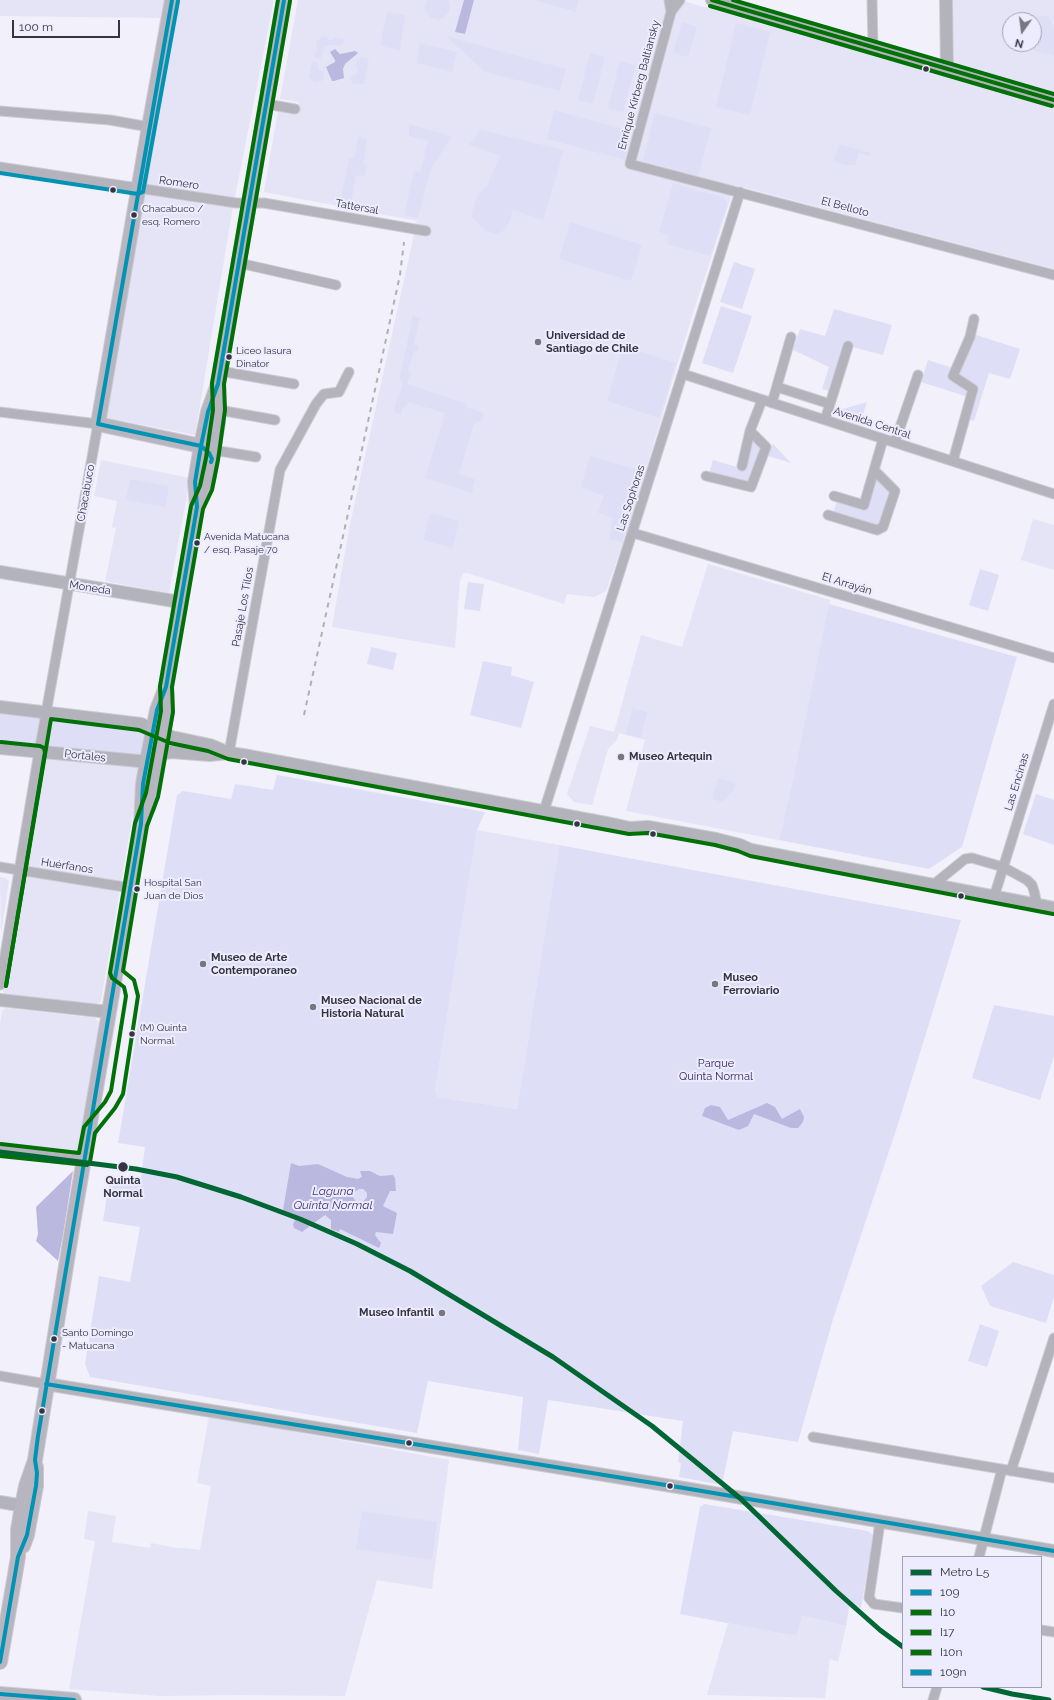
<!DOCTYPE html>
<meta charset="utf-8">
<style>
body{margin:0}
#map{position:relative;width:1054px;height:1700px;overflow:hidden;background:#f1f0fb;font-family:Raleway,sans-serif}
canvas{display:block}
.legend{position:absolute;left:902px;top:1556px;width:140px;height:132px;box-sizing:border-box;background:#edecff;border:1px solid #a3a2b3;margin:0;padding:5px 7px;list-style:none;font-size:12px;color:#353440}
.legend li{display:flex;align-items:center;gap:8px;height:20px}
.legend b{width:20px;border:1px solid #a3a2b3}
.north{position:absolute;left:1002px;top:12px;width:40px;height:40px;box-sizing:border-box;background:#edecff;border:1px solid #a3a2b3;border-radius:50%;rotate:194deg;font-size:11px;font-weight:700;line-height:16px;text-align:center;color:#353440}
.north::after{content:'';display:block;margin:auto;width:14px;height:18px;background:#777681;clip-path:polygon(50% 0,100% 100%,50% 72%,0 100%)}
.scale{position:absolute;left:12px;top:20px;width:108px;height:18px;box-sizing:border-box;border:2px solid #353440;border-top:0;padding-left:5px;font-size:12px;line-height:14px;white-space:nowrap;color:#353440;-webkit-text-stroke:3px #edecff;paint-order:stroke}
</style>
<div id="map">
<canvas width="1054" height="1700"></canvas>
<ul class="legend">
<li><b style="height:5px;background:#063"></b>Metro L5</li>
<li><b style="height:5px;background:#0093b3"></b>109</li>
<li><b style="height:5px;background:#007106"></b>I10</li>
<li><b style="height:5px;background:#007106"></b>I17</li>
<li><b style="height:5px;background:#007106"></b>I10n</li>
<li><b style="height:5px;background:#0093b3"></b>109n</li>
</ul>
<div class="north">N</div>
<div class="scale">100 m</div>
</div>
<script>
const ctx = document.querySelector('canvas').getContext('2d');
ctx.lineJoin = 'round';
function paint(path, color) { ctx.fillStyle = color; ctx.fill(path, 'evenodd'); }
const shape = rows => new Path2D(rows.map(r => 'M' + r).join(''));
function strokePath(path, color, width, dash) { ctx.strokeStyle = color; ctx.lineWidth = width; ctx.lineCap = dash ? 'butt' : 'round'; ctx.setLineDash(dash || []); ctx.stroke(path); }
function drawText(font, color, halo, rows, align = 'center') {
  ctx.font = font + ' Raleway,sans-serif'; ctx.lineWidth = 4; ctx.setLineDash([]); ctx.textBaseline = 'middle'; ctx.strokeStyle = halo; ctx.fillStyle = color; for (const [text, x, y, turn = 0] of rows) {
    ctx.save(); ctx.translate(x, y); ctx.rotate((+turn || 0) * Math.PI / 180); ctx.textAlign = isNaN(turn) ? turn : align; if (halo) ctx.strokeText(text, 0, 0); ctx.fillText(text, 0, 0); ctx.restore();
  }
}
const built = shape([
 [0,0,274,0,232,212,195,435,93,415,160,18,0,16],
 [298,0,680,0,946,77,954,62,952,0,1054,0,1054,269,735,185,692,316,627,532,606,591,594,597,567,594,564,604,467,573,463,574,460,580,455,648,332,627,349,529,417,221,264,192,278,111,296,114,299,102,280,99],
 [1010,20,1034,20,1034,44,1010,44],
 [101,460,190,478,169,593,105,581,116,528,112,527,117,501,94,496],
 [1033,519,1054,525,1054,570,1021,560],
 [708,564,830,600,791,788,779,840,626,811,645,740,619,733,617,740,608,749,592,805,574,802,567,794,590,726,614,732,641,635,682,647],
 [42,754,134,763,141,768,121,882,22,867],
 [477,830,559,845,517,1109,438,1097,435,1091],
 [23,875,120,890,101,1000,99,1003,96,1004,5,994,3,991],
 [0,877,6,878,9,881,1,933],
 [6,1008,95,1018,100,1023,79,1148,75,1152,0,1142,0,1025,2,1011],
 [209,1416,449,1460,432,1589,377,1580,345,1696,239,1695,159,1696,69,1689,95,1541,84,1539,88,1511,116,1516,112,1542,150,1548,151,1543,177,1548,185,1548,200,1550,211,1486,197,1483],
 [801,1616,846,1626,838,1662,830,1659,825,1698,707,1695,728,1623,796,1636]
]);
const green = shape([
 [427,0,448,0,450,4,449,12,443,18,439,20,431,18,426,12,425,8],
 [533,0,579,0,576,12],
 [387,12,405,15,400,50,380,46],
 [1019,16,1049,16,1054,30,1054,56,1024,48,1022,44,1034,44,1034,20,1018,20],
 [682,22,697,27,688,57,673,53],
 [736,23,770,32,750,115,716,107],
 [323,36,327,37,329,40,332,40,334,37,344,39,345,42,339,46,333,45,325,46,321,58,317,59,314,55,317,50,316,42],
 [446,36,566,69,560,91,485,72],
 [420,43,457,52,452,72,416,63],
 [590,53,605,57,593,104,578,100],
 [361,57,369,59,364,84,353,84,350,79,354,74,357,73,358,70,355,66,356,62],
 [313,61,318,63,318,70,323,72,324,75,322,81,315,82,309,78,309,74,311,73,310,69],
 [620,61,636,65,623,112,608,108],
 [554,110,632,131,625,160,547,139],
 [655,113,711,128,698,176,643,161],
 [409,124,452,136,430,171,418,218,404,215,414,171,420,172,428,141,409,136],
 [481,130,564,150,543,220,513,210,509,222,503,231,497,234,491,233,485,230,471,216,478,193,487,187,490,177,501,156,469,145],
 [360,136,367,140,363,164,367,165,364,177,356,175,351,205,340,204,349,158,354,158,358,137],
 [839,144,871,153,870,156,859,153,855,165,844,165,834,161],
 [673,183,724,198,727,205,710,256,667,244,669,235,659,232],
 [570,222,642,245,631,281,559,259],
 [734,262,755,269,742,309,720,302],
 [721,306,752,316,733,373,702,363],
 [834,309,892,325,883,355,852,347,838,394,822,389,829,367,793,350,800,329,825,336],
 [413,315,420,318,414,344,419,346,418,352,414,351,408,371,411,372,407,384,467,404,466,407,481,412,484,414,481,422,478,421,477,423,474,423,459,474,475,479,472,493,425,478,445,413,408,402,406,407,403,407,401,415,394,412,397,398,399,398,403,383,401,382,400,376],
 [973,334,1020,349,1010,379,989,373,974,421,963,417,968,397,921,382,928,360,959,370],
 [623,346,676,363,659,418,607,401],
 [867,402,861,420,836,411],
 [753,439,770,448,773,444,791,463,765,455,755,488,709,474,713,460,744,469],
 [590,456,644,472,622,542,609,539,613,518,598,513,604,496,581,487],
 [130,479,169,486,166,507,126,500],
 [877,479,892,492,882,524,876,527,833,513,838,498,866,507],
 [430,513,459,521,452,548,423,540],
 [980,569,999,575,988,611,969,605],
 [468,582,484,584,480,611,464,609],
 [829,604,1017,657,962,847,929,869,779,840,791,788],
 [371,647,397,653,393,670,367,664],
 [483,661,512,667,511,675,534,682,521,728,470,715],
 [632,708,647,712,641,738,626,734],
 [0,710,147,727,144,755,0,743],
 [277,775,485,812,477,830,435,1091,438,1097,517,1109,559,845,961,920,898,1124,833,1319,798,1442,733,1431,722,1485,679,1477,681,1463,678,1462,683,1421,548,1400,539,1454,518,1450,523,1397,428,1381,417,1433,90,1377,85,1364,99,1276,130,1282,140,1227,103,1221,109,1182,140,1186,145,1147,118,1143,177,795,183,791,231,799,235,784,273,790],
 [718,778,736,783,734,790,722,802,712,799],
 [1036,794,1054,800,1054,845,1023,834],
 [994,1005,1054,1016,1054,1056,1040,1100,972,1078],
 [1013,1262,1054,1275,1054,1297,1046,1323,990,1306,981,1286],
 [980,1324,999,1331,987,1367,968,1361],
 [704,1504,868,1531,873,1535,861,1608,849,1607,846,1626,802,1616,796,1636,680,1614,700,1507],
 [362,1511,437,1522,432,1560,356,1549]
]);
const water = shape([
 [464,0,474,0,465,34,455,32],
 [335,49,340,54,355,51,358,53,345,64,343,69,344,78,334,81,332,81,326,67,335,62,335,60,330,52],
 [767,1103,775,1107,782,1119,800,1109,804,1117,803,1122,798,1128,791,1128,754,1114,748,1126,739,1130,702,1116,705,1108,711,1105,720,1107,728,1120],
 [291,1163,299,1166,318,1164,347,1177,358,1179,362,1177,360,1171,370,1171,380,1176,393,1175,395,1178,396,1191,390,1191,383,1206,397,1213,393,1234,376,1232,375,1235,381,1243,379,1248,340,1229,339,1232,331,1229,331,1220,325,1215,302,1232,294,1228,293,1224,296,1218,301,1220,302,1219,283,1210],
 [359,1189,363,1189,367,1193,367,1197,363,1202,356,1202,353,1197,353,1193],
 [73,1171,63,1235,58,1261,36,1241,38,1234,36,1207]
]);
const street = shape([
 [669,0,671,12],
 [680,0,671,12,630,164,1054,275],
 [872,0,873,47],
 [266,104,295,109],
 [0,111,110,120,149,127],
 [0,167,236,203,264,203,426,231],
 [239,263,336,285],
 [220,371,294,384],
 [683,374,1054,494],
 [777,387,830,404],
 [772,403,791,337],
 [219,410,275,420],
 [0,412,98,424,39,752,0,985],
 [825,420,848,346],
 [895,442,918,375],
 [213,450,256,457],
 [953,461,973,389,953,376,970,337,974,319],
 [742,466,750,431,762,400],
 [706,476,751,487,766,447,750,431],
 [834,496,864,505,883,439],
 [828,515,877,530,883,527,895,491,875,471],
 [633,533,1054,658],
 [229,753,280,470,316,404,324,394,339,392,349,372],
 [544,811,740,192],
 [0,867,131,888],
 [933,885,965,859,972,858,1003,867,1027,880,1032,885,1034,891,1037,905],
 [994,897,1054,704],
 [0,1376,46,1384],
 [813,1437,1054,1478],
 [1011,1471,1054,1338],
 [880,1522,869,1598,874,1604,903,1608],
 [979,1557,1002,1469],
 [1041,1630,1054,1632],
 [933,1700,937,1687]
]);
const secondary = shape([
 [712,0,1054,100],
 [946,0,947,68],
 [0,572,180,602],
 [0,707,141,724,172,737,210,745,229,753],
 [0,748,139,761,147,761,159,754,171,752,210,755,229,753,243,755,606,823,630,828,648,827,716,839,740,845,751,850,1054,908],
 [0,1000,109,1012],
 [0,1150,84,1160],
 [46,1384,690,1489,1054,1551],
 [0,1502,30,1507]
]);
const primary = shape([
 [172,0,149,127,98,424,201,446,207,450,212,459],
 [197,507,208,481,218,422,218,389],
 [148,808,154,787,167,711,166,691],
 [23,1546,27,1535,36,1486,36,1467],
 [0,1662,18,1557,18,1530,22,1506,26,1486,35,1460,72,1229,141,824,143,784,147,761,157,710,166,687,197,507,195,482,201,446,208,412,218,384,284,0],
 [0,1694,74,1700]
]);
const rail = shape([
 [304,715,400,275,404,242]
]);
const bus1 = shape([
 [172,0,98,424,201,446,209,453,212,459,211,462],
 [46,1384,690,1489,1054,1551],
 [0,1662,18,1557,27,1535,36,1486,37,1473,35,1460,38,1436,141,824,143,784,157,710,166,687,197,507,195,482,201,446,208,412,218,384,284,0],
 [0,1694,74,1700]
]);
const bus2 = shape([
 [710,6,1052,106],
 [6,986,51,719,139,730,170,743,208,751,228,759,629,834,648,833,715,845,738,851,750,856,1053,914],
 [0,1156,87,1165,90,1162,95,1133,115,1108,123,1094,138,996,134,980,123,971,147,826,158,797,173,712,172,687,203,509,212,490,218,460,225,410,224,384,290,1]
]);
const bus3 = shape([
 [733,0,1054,94],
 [1,742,40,746,44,748,45,752,6,986],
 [1,1144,79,1153,84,1127,105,1102,111,1091,126,996,124,987,112,978,110,973,135,823,146,793,161,711,160,686,191,506,200,486,206,458,213,410,212,383,278,0]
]);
const bus4 = shape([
 [712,0,1054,100]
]);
const bus5 = shape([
 [0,173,138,194,143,192,178,1]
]);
const metro1 = shape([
 [0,1152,136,1169,177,1177,241,1197,300,1219,357,1244,410,1271,553,1357,652,1426,741,1499,836,1591,880,1630,903,1647],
 [983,1687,1012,1694,1049,1700]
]);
const markers = [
 [926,69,3.5,"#353440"],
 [113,190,3.5,"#353440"],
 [134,215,3.5,"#353440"],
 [538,342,4,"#777681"],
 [229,357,3.5,"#353440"],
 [197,543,3.5,"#353440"],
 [621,757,4,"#777681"],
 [244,762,3.5,"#353440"],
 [577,824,3.5,"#353440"],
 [653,834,3.5,"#353440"],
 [137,889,3.5,"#353440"],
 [961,896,3.5,"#353440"],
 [203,964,4,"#777681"],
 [715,984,4,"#777681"],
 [313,1007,4,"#777681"],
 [132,1034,3.5,"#353440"],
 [123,1167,5.5,"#353440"],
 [442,1313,4,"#777681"],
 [54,1339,3.5,"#353440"],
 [42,1411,3.5,"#353440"],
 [409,1443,3.5,"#353440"],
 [670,1486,3.5,"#353440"]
];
const busNames = [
 ["Chacabuco /",142,209],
 ["esq. Romero",142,222],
 ["Liceo Iasura",236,351],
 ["Dinator",236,364],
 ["Avenida Matucana",204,537],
 ["/ esq. Pasaje 70",204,550],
 ["Hospital San",144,883],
 ["Juan de Dios",144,896],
 ["(M) Quinta",140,1028],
 ["Normal",140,1041],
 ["Santo Domingo",62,1333],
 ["- Matucana",62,1346]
];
const streetNames = [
 ["Enrique Kirberg Baltiansky",639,85,-75],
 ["Romero",179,183,8],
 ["Tattersal",357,207,10],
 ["El Belloto",845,207,15],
 ["Avenida Central",872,423,18],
 ["Chacabuco",86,493,-80],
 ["Las Sophoras",631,498,-72],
 ["El Arrayán",847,584,17],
 ["Moneda",90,588,9],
 ["Pasaje Los Tilos",243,607,-80],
 ["Portales",85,756,6],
 ["Las Encinas",1017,782,-73],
 ["Huérfanos",67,866,9]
];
const poiNames = [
 ["Universidad de",546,336],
 ["Santiago de Chile",546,349],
 ["Museo Artequin",629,757],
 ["Museo de Arte",211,958],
 ["Contemporaneo",211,971],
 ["Museo",723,978],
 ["Ferroviario",723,991],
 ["Museo Nacional de",321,1001],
 ["Historia Natural",321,1014],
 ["Museo Infantil",434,1313,"right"]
];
const parkNames = [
 ["Parque",716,1064],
 ["Quinta Normal",716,1077]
];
const stopNames = [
 ["Quinta",123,1181],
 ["Normal",123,1194]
];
const waterNames = [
 ["Laguna",333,1191],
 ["Quinta Normal",333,1205]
];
paint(built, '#e5e4f6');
paint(green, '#dfdef7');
paint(water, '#bbb8e0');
strokePath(street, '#cccbd5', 11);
strokePath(secondary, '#cccbd5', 14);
strokePath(primary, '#cccbd5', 16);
strokePath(street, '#b4b3bc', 9);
strokePath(secondary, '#b3b3bc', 12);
strokePath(primary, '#b6b5c0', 14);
strokePath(rail, '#b0afb7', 2, [5, 5]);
strokePath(bus1, '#0093b3', 4);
strokePath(bus2, '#007106', 4);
strokePath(bus3, '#007106', 4);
strokePath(bus4, '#007106', 4);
strokePath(bus5, '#0093b3', 4);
strokePath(metro1, '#063', 5);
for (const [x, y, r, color] of markers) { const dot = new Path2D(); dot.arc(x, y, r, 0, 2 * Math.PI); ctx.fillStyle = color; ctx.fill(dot); strokePath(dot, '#edecff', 1.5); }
drawText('10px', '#353440', '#edecff', busNames, 'left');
drawText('11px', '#353440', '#edecff', streetNames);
drawText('bold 11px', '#353440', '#edecff', poiNames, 'left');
drawText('11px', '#2c1e5c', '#edecff', parkNames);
drawText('bold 11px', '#353440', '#edecff', stopNames);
drawText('italic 12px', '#433879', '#edecff', waterNames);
</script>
